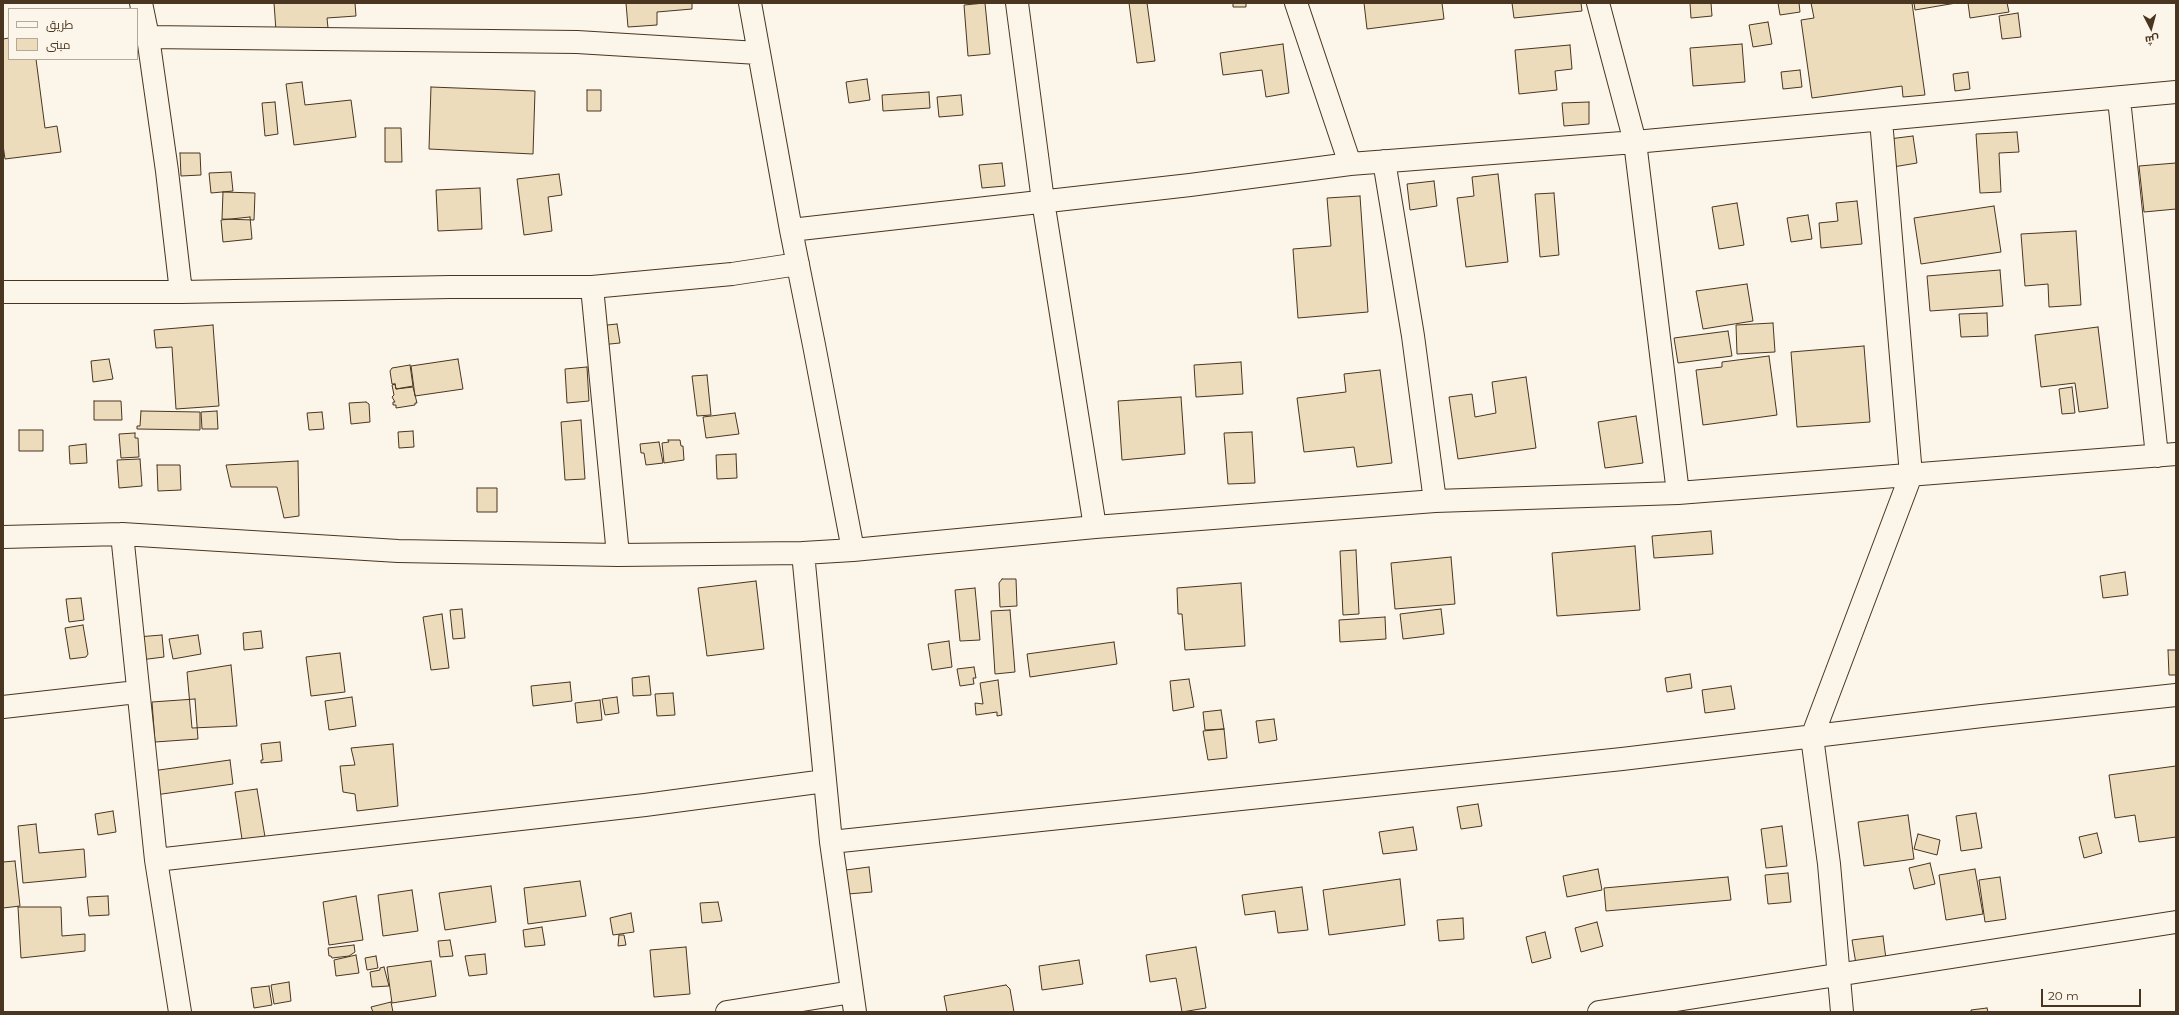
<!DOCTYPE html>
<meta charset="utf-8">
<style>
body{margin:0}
#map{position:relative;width:2179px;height:1015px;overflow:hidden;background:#fbf6e9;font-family:Montserrat,Cairo,sans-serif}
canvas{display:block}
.frame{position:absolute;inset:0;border:4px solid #4a3520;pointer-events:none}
.legend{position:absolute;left:8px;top:8px;width:130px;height:52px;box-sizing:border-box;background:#fbf6e9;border:1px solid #b4a999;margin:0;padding:5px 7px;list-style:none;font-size:12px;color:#4a3520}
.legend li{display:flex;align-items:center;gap:8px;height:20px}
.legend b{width:20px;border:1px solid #b4a999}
.north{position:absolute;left:2131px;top:8px;width:40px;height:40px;-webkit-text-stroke:3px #fbf6e9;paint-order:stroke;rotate:174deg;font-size:11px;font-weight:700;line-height:16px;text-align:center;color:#4a3520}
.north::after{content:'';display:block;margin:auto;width:14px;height:18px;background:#4a3520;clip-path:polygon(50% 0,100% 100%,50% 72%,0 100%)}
.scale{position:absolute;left:2041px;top:989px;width:100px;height:18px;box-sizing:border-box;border:2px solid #4a3520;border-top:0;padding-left:5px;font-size:12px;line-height:14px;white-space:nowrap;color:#4a3520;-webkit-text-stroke:3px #fbf6e9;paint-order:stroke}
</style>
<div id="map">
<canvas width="2179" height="1015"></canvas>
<div class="frame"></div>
<ul class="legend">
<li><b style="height:5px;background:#fbf6e9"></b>طريق</li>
<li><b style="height:11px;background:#ecdcbc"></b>مبنى</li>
</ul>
<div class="north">ش</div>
<div class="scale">20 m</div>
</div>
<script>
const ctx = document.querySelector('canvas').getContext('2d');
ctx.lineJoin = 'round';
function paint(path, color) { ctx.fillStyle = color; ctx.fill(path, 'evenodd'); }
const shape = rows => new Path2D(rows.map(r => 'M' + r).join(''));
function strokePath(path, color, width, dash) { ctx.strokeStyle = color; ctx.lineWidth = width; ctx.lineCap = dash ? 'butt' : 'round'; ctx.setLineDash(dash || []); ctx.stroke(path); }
const building = shape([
 [274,3,355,3,356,16,327,18,328,28,276,31,274,3],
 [626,3,692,3,692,9,657,12,657,25,628,27,626,3],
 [985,3,990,54,968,56,964,5,985,3],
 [1129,3,1147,3,1155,61,1137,63,1129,3],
 [1233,3,1246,3,1246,7,1233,7,1233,3],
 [1364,3,1442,3,1444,19,1367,29,1364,3],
 [1512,3,1581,3,1582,11,1514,18,1512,3],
 [1690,3,1711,3,1712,16,1691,18,1690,3],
 [1778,3,1799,3,1800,12,1780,15,1778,3],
 [1811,3,1912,3,1925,95,1903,97,1902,86,1812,98,1801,20,1814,18,1811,3],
 [1914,3,1956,3,1915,10,1914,3],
 [1968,3,2007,3,2009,12,1970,18,1968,3],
 [2018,13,2021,37,2002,39,1999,16,2018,13],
 [1768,22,1772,44,1753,47,1749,25,1768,22],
 [9,38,9,59,36,59,45,128,57,126,61,152,5,159,3,145,3,39,9,38],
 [1283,44,1289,93,1266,97,1262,70,1223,75,1220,53,1283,44],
 [1742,44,1745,82,1693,86,1690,48,1742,44],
 [1570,45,1572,69,1555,71,1557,90,1519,94,1515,50,1570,45],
 [1800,70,1802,87,1783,89,1781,72,1800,70],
 [1968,72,1970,89,1955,91,1953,74,1968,72],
 [867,79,870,100,849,103,846,82,867,79],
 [302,82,305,105,351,100,356,137,294,145,286,84,302,82],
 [431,87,535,91,533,154,429,149,431,87],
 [587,90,601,90,601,111,587,111,587,90],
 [929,92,930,108,883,111,882,95,929,92],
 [961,95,963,115,939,117,937,97,961,95],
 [275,102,278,134,265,136,262,103,275,102],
 [1589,102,1589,124,1564,126,1562,103,1589,102],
 [385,128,401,128,402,162,385,162,385,128],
 [2017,132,2019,152,1999,153,2001,192,1980,193,1976,134,2017,132],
 [1913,136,1917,163,1893,167,1889,139,1913,136],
 [180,153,200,153,201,175,181,176,180,153],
 [1002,163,1005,186,982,188,979,165,1002,163],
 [2176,163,2176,209,2144,212,2139,166,2176,163],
 [231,172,233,191,211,193,209,173,231,172],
 [559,174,562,195,548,197,552,231,524,235,517,179,559,174],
 [1498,174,1508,262,1466,267,1457,198,1474,196,1472,177,1498,174],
 [1434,181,1437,206,1410,210,1407,184,1434,181],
 [480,188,482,229,438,231,436,190,480,188],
 [223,192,255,193,254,220,222,219,223,192],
 [1554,193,1559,255,1540,257,1535,194,1554,193],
 [1360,196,1368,312,1298,318,1293,249,1331,246,1327,198,1360,196],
 [1857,201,1862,244,1821,248,1819,223,1838,221,1836,203,1857,201],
 [1737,203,1744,245,1719,249,1712,207,1737,203],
 [1994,206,2001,252,1921,264,1914,218,1994,206],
 [1808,215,1812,239,1791,242,1787,218,1808,215],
 [250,217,252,239,223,242,221,220,250,217],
 [2076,231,2081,305,2049,307,2048,284,2025,286,2021,234,2076,231],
 [2000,270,2003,306,1930,311,1927,276,2000,270],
 [1747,284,1753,321,1703,329,1696,291,1747,284],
 [1987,313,1988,336,1961,337,1959,314,1987,313],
 [1773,323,1775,352,1737,354,1736,325,1773,323],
 [617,324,620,343,600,345,598,326,617,324],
 [213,325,219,406,176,409,172,347,156,348,154,330,213,325],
 [2098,327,2108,408,2079,412,2075,383,2041,387,2035,335,2098,327],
 [1728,331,1732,356,1678,363,1674,338,1728,331],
 [1864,346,1870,422,1797,427,1791,352,1864,346],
 [1769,356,1777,415,1703,425,1696,370,1722,367,1722,362,1769,356],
 [109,359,113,379,93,382,91,361,109,359],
 [458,359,463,389,415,396,411,366,458,359],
 [1241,362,1243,394,1196,397,1194,365,1241,362],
 [410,365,413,386,396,389,395,384,392,384,390,371,392,368,410,365],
 [587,367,589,401,567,403,565,369,587,367],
 [1380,370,1392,463,1357,467,1354,447,1304,452,1297,398,1346,392,1344,374,1380,370],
 [707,375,711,415,697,416,692,376,707,375],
 [1526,377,1536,448,1458,459,1449,397,1472,394,1475,417,1496,413,1492,382,1526,377],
 [395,384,396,389,413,387,417,403,415,403,415,405,396,408,396,405,393,405,393,402,395,402,392,397,394,395,392,385,395,384],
 [2072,387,2075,413,2062,414,2059,389,2072,387],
 [1181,397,1185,454,1122,460,1118,401,1181,397],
 [94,401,121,401,122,420,94,420,94,401],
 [366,402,369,404,370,422,351,424,349,403,366,402],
 [141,411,200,412,200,430,137,429,137,426,140,426,141,411],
 [217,411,218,429,202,429,201,412,217,411],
 [322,412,324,429,309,430,307,413,322,412],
 [735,413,739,434,706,438,703,417,735,413],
 [1636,416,1643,463,1605,468,1598,422,1636,416],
 [581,420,585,479,565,480,561,422,581,420],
 [19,430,43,430,43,451,19,451,19,430],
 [413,431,414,447,399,448,398,432,413,431],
 [1252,432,1255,483,1228,484,1224,433,1252,432],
 [135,433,135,438,138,438,139,457,121,458,119,434,135,433],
 [668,440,680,440,681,446,683,446,684,460,664,463,662,443,669,442,668,440],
 [659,442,663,463,646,465,644,453,641,453,640,444,659,442],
 [86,444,87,463,70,464,69,446,86,444],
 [736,454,737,478,717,479,716,455,736,454],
 [140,459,142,486,119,488,117,460,140,459],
 [298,461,299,516,284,518,277,487,231,487,226,465,298,461],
 [157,465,180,465,181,490,158,491,157,465],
 [477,488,497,488,497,512,477,512,477,488],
 [1711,531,1713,554,1654,558,1652,536,1711,531],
 [1635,546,1640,610,1557,616,1552,553,1635,546],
 [1356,550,1359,614,1343,615,1340,551,1356,550],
 [1451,557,1455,604,1395,609,1391,563,1451,557],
 [2125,572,2128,595,2103,598,2100,576,2125,572],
 [1002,579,1016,579,1017,606,1000,607,999,583,1002,579],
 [756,581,764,649,707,656,698,588,756,581],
 [1241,583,1245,646,1185,650,1182,614,1178,614,1177,588,1241,583],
 [975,588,980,640,960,641,955,590,975,588],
 [81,598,84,620,69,622,66,599,81,598],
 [462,609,465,638,453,639,450,610,462,609],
 [1441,609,1444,634,1403,639,1400,614,1441,609],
 [1010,610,1015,672,995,674,991,611,1010,610],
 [442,614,449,668,431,670,423,617,442,614],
 [1385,617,1386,639,1340,642,1339,620,1385,617],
 [83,625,88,654,86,657,70,659,65,628,83,625],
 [261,631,263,648,244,650,243,633,261,631],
 [162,635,164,657,140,660,137,637,162,635],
 [198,635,201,654,173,659,169,639,198,635],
 [949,641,952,667,932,670,928,644,949,641],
 [1114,642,1117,664,1030,677,1027,654,1114,642],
 [2168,650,2176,650,2176,675,2169,675,2168,650],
 [340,653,345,692,311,696,306,657,340,653],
 [231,665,237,726,192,728,187,672,231,665],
 [974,667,976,678,973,678,974,684,960,686,957,669,974,667],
 [1690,674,1692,688,1667,692,1665,678,1690,674],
 [649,676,651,695,633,696,632,678,649,676],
 [1189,679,1194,707,1173,711,1170,681,1189,679],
 [998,680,1002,715,997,716,997,712,976,715,975,703,983,704,980,683,998,680],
 [570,682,572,701,533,706,531,686,570,682],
 [1731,686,1735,709,1705,713,1702,690,1731,686],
 [673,693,675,715,657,716,655,694,673,693],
 [352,697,356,726,329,730,325,701,352,697],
 [617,697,619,713,605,715,602,699,617,697],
 [195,699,198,739,155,742,152,702,195,699],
 [600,700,602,720,577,723,575,703,600,700],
 [1221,710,1224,729,1205,730,1203,712,1221,710],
 [1274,719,1277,740,1259,743,1256,721,1274,719],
 [1224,729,1227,758,1208,760,1203,731,1224,729],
 [280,742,282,761,261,763,261,760,263,760,261,744,280,742],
 [393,744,398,806,357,811,355,794,343,792,340,766,355,765,351,748,393,744],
 [230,760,233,784,155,795,152,771,230,760],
 [2176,766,2176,837,2139,842,2135,815,2115,818,2109,775,2176,766],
 [257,789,266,843,243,846,235,792,257,789],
 [1478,804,1482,826,1461,829,1457,807,1478,804],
 [113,811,116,832,98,835,95,814,113,811],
 [1976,813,1982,848,1961,851,1956,816,1976,813],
 [1908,815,1914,859,1864,866,1858,822,1908,815],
 [36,824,39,853,84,849,86,877,23,883,18,826,36,824],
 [1782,826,1787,866,1766,868,1761,829,1782,826],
 [1413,827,1417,850,1383,854,1379,832,1413,827],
 [2097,833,2102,853,2084,858,2079,837,2097,833],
 [1918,834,1940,840,1937,855,1914,849,1918,834],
 [15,861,20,906,3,908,3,862,15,861],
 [1930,863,1935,884,1914,889,1909,868,1930,863],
 [869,867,872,892,848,894,846,870,869,867],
 [1598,869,1602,890,1567,897,1563,876,1598,869],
 [1975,869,1983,914,1946,920,1939,875,1975,869],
 [1788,873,1791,902,1768,904,1765,875,1788,873],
 [1728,877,1731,900,1606,911,1604,888,1728,877],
 [2000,877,2006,919,1985,922,1979,880,2000,877],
 [1400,879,1405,925,1329,935,1323,890,1400,879],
 [580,881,586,916,528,924,524,888,580,881],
 [491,886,496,922,445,930,439,893,491,886],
 [1302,887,1308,930,1278,933,1275,911,1245,915,1242,895,1302,887],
 [412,890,418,931,383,936,378,895,412,890],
 [108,896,109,915,89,916,87,897,108,896],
 [356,896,363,940,329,945,323,902,356,896],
 [718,902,722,921,702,923,700,903,718,902],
 [18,907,61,907,62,936,85,934,85,951,21,958,18,907],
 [631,913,634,932,613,935,610,918,631,913],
 [1463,918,1464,939,1439,941,1437,920,1463,918],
 [1597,922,1603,946,1581,952,1575,928,1597,922],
 [542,927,545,945,525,947,523,930,542,927],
 [1545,932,1551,958,1532,963,1526,937,1545,932],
 [619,935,624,935,626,945,618,946,619,935],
 [1883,936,1886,959,1856,964,1852,940,1883,936],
 [450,940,453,956,440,957,438,941,450,940],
 [354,945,355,952,349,956,332,958,331,956,329,956,328,948,354,945],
 [686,947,690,994,654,997,650,950,686,947],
 [1196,947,1206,1008,1182,1012,1176,978,1150,982,1146,955,1196,947],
 [485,954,487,974,469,976,465,956,485,954],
 [356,955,359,973,336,976,334,960,356,955],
 [376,956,378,968,367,970,365,958,376,956],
 [1079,960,1083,984,1042,990,1039,966,1079,960],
 [431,961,436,996,392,1003,387,967,431,961],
 [384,967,389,986,372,987,370,972,380,970,380,968,384,967],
 [289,982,291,1001,274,1004,271,985,289,982],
 [1006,985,1010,989,1014,1012,947,1012,944,996,1006,985],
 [269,986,272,1005,254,1008,251,988,269,986],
 [391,1002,393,1012,373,1012,371,1007,391,1002],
 [1987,1008,1988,1012,1971,1012,1971,1010,1987,1008]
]);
const street = shape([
 [141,3,148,37,167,171,181,292],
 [750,3,791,230,814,345,853,550,1095,527,1435,501,1678,493,2176,454],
 [1017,3,1043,201,1095,527],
 [1296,3,1350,164],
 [1598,3,1635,142,1678,493],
 [148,37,577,42,758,53],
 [2119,99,2157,456],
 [1384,161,1413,336,1435,501],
 [791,230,1190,185,1350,164,1635,142,2176,92],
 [592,287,618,555],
 [3,292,181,292,450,287,592,287,732,274,798,264],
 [122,534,156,860,180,1012],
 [3,537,122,534,398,551,618,555,803,553,853,550],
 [803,553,831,842,855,1012],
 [3,707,137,692],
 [831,842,1622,759,1982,716,2176,695],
 [156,860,645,805,825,781],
 [727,1012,852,992],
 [1599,1012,2176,922],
 [1842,1012,1829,864,1812,737,1911,475,1881,120]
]);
paint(building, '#ecdcbc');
strokePath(building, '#4a3520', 1);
strokePath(street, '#4a3520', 24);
strokePath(street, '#fbf6e9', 22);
</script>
